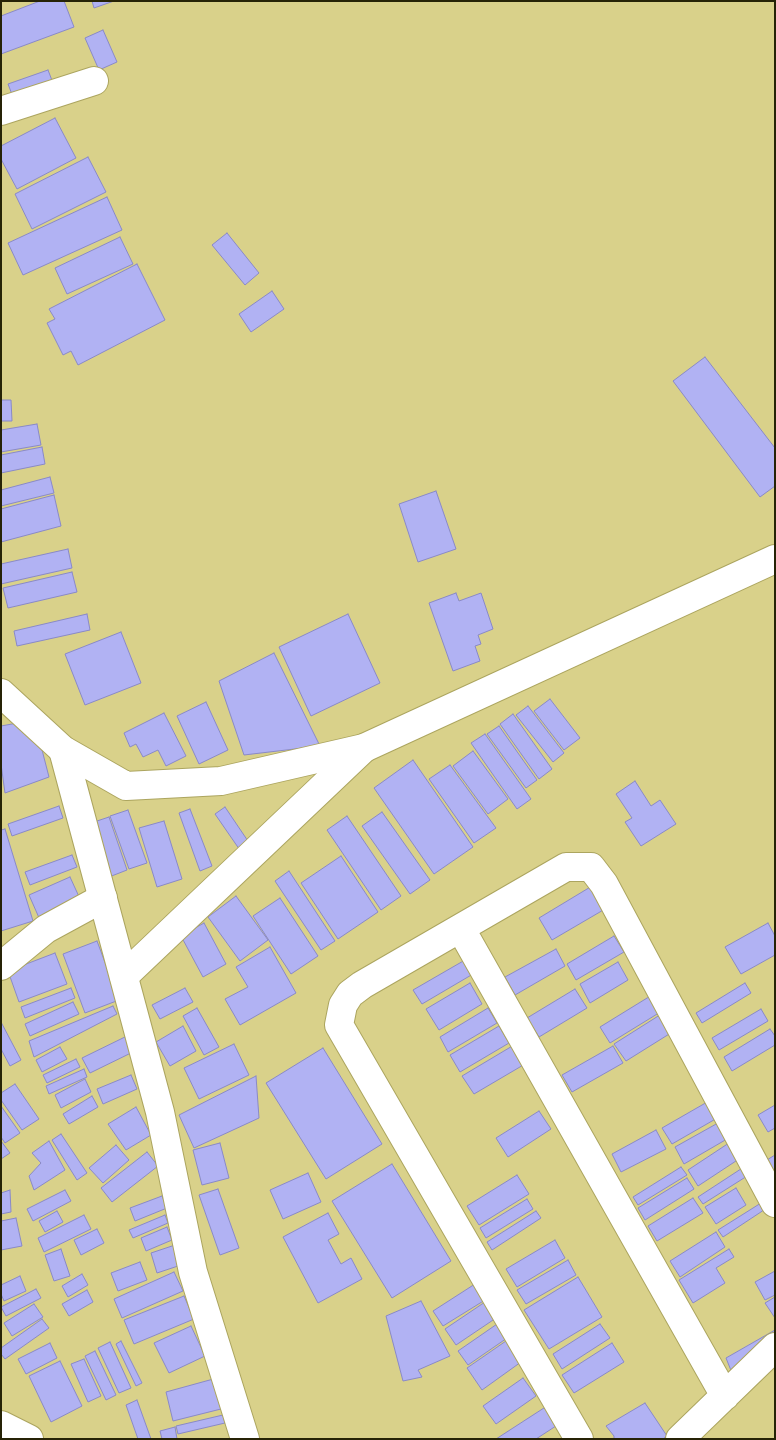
<!DOCTYPE html>
<style>
body{margin:0}
#map{position:relative;width:776px;height:1440px;overflow:hidden;background:#d9d18a;font-family:"Nunito Sans",sans-serif}
canvas{display:block}
.frame{position:absolute;inset:0;border:2px solid #262306;pointer-events:none}
</style>
<div id="map">
<canvas width="776" height="1440"></canvas>
<div class="frame"></div>
</div>
<script>
const ctx = document.querySelector('canvas').getContext('2d');
ctx.lineJoin = 'round';
function paint(path, color) { ctx.fillStyle = color; ctx.fill(path, 'evenodd'); }
const shape = rows => new Path2D(rows.map(r => 'M' + r).join(''));
function strokePath(path, color, width, dash) { ctx.strokeStyle = color; ctx.lineWidth = width; ctx.lineCap = dash ? 'butt' : 'round'; ctx.setLineDash(dash || []); ctx.stroke(path); }
const building = shape([
 [40,1,64,1,74,27,1,54,1,16,40,1],
 [92,1,114,1,94,8,92,1],
 [103,30,117,62,99,70,85,38,103,30],
 [48,70,53,83,13,97,8,84,48,70],
 [55,118,76,158,17,189,1,159,1,146,55,118],
 [88,157,106,192,32,229,15,194,88,157],
 [107,197,122,230,23,275,8,243,107,197],
 [227,233,259,273,245,285,212,245,227,233],
 [120,237,133,264,67,294,55,268,120,237],
 [137,264,165,320,78,365,71,351,63,355,47,323,55,319,49,309,137,264],
 [272,291,284,309,251,332,239,314,272,291],
 [705,357,775,448,775,486,760,497,673,381,705,357],
 [1,400,11,400,12,421,1,421,1,400],
 [37,424,41,445,1,452,1,430,37,424],
 [42,447,45,464,1,473,1,455,42,447],
 [50,477,54,493,1,506,1,490,50,477],
 [436,491,456,549,418,562,399,504,436,491],
 [54,495,61,526,1,542,1,509,54,495],
 [68,549,72,568,1,584,1,564,68,549],
 [72,572,77,592,8,608,3,588,72,572],
 [456,593,459,601,481,593,493,629,478,635,481,644,475,646,480,661,453,671,429,603,456,593],
 [87,614,90,630,17,646,14,631,87,614],
 [348,614,380,683,311,716,279,647,348,614],
 [121,632,141,683,85,705,65,654,121,632],
 [274,653,320,746,244,755,219,681,274,653],
 [550,699,580,738,564,750,534,711,550,699],
 [206,702,228,750,199,764,177,716,206,702],
 [528,706,564,753,553,762,516,715,528,706],
 [164,713,186,756,166,766,158,750,143,757,136,744,130,747,124,733,164,713],
 [513,714,552,769,539,779,500,724,513,714],
 [23,722,41,746,49,777,5,793,1,764,1,726,23,722],
 [499,726,537,780,526,788,487,734,499,726],
 [485,734,531,799,517,809,471,743,485,734],
 [473,751,508,799,488,814,453,766,473,751],
 [413,760,473,847,434,874,374,788,413,760],
 [450,765,496,828,474,843,429,779,450,765],
 [635,781,651,806,660,800,676,824,641,846,625,822,632,818,616,794,635,781],
 [59,806,63,818,12,836,8,824,59,806],
 [225,807,254,850,244,856,215,814,225,807],
 [190,809,212,866,200,871,179,813,190,809],
 [128,810,147,863,129,869,110,816,128,810],
 [382,812,430,880,410,894,362,826,382,812],
 [347,816,401,896,381,910,327,830,347,816],
 [109,817,127,870,109,877,91,823,109,817],
 [164,821,182,879,157,887,139,828,164,821],
 [5,829,33,921,1,931,1,830,5,829],
 [72,855,77,867,30,885,25,872,72,855],
 [341,856,378,912,338,939,301,883,341,856],
 [289,871,335,941,321,950,275,881,289,871],
 [70,877,81,901,40,920,29,895,70,877],
 [592,886,605,909,552,940,539,918,592,886],
 [236,896,268,940,240,961,208,917,236,896],
 [280,898,318,956,291,974,253,916,280,898],
 [204,923,226,964,203,977,181,936,204,923],
 [768,923,775,936,775,955,741,974,725,947,768,923],
 [614,936,624,952,576,980,567,964,614,936],
 [97,941,119,1000,85,1013,63,954,97,941],
 [270,947,296,993,240,1025,225,999,248,987,236,967,270,947],
 [556,949,565,966,515,995,505,977,556,949],
 [55,953,67,984,19,1002,8,971,55,953],
 [465,960,473,974,422,1004,413,990,465,960],
 [618,962,628,980,590,1003,580,984,618,962],
 [470,983,482,1004,439,1030,426,1009,470,983],
 [745,983,751,993,702,1023,696,1013,745,983],
 [71,988,75,998,25,1018,21,1007,71,988],
 [185,988,193,1002,160,1019,152,1005,185,988],
 [575,989,587,1008,539,1037,527,1018,575,989],
 [652,995,662,1011,610,1043,600,1027,652,995],
 [73,1002,79,1014,30,1036,25,1024,73,1002],
 [113,1006,117,1014,34,1057,29,1041,113,1006],
 [197,1008,219,1047,204,1055,183,1016,197,1008],
 [488,1008,497,1023,448,1052,440,1037,488,1008],
 [761,1009,768,1021,719,1050,712,1038,761,1009],
 [663,1013,674,1031,626,1061,614,1044,663,1013],
 [1,1022,21,1060,10,1066,1,1049,1,1022],
 [183,1026,196,1051,170,1066,156,1042,183,1026],
 [499,1026,509,1043,460,1072,450,1055,499,1026],
 [770,1029,775,1036,775,1045,732,1071,724,1057,770,1029],
 [127,1036,135,1051,90,1073,82,1058,127,1036],
 [234,1044,249,1075,199,1099,184,1068,234,1044],
 [514,1045,525,1064,474,1094,462,1076,514,1045],
 [613,1046,623,1063,572,1092,562,1075,613,1046],
 [60,1047,67,1059,42,1072,36,1060,60,1047],
 [323,1048,382,1144,326,1179,266,1083,323,1048],
 [76,1059,80,1067,47,1083,43,1075,76,1059],
 [84,1069,87,1077,49,1094,46,1086,84,1069],
 [131,1075,137,1089,103,1104,97,1089,131,1075],
 [256,1076,259,1118,194,1148,179,1115,256,1076],
 [85,1079,91,1092,61,1108,55,1095,85,1079],
 [15,1084,39,1119,22,1130,1,1100,1,1093,15,1084],
 [92,1096,98,1107,69,1124,63,1114,92,1096],
 [709,1101,719,1117,672,1144,662,1128,709,1101],
 [775,1105,775,1128,768,1132,758,1115,775,1105],
 [1,1106,20,1133,5,1143,1,1137,1,1106],
 [136,1107,151,1135,126,1150,108,1124,136,1107],
 [539,1111,551,1129,508,1157,496,1138,539,1111],
 [718,1123,727,1139,684,1164,675,1147,718,1123],
 [656,1130,666,1149,621,1172,612,1154,656,1130],
 [61,1134,87,1173,77,1180,52,1140,61,1134],
 [1,1141,10,1153,1,1159,1,1141],
 [49,1141,65,1170,34,1190,29,1176,41,1163,32,1153,49,1141],
 [732,1141,742,1157,698,1186,688,1170,732,1141],
 [220,1143,229,1178,202,1185,193,1150,220,1143],
 [116,1145,129,1160,103,1183,89,1168,116,1145],
 [147,1152,158,1166,112,1202,101,1188,147,1152],
 [775,1155,775,1182,762,1163,775,1155],
 [750,1163,755,1171,703,1204,698,1197,750,1163],
 [392,1164,451,1261,392,1298,332,1201,392,1164],
 [681,1167,687,1175,638,1205,633,1197,681,1167],
 [308,1173,321,1202,283,1219,270,1190,308,1173],
 [517,1175,529,1194,479,1225,467,1206,517,1175],
 [687,1178,694,1189,645,1220,638,1208,687,1178],
 [736,1188,746,1205,716,1224,705,1207,736,1188],
 [218,1189,239,1248,220,1255,199,1195,218,1189],
 [10,1190,11,1212,1,1214,1,1193,10,1190],
 [65,1190,71,1201,33,1221,27,1209,65,1190],
 [162,1196,167,1208,135,1221,130,1208,162,1196],
 [693,1198,703,1213,657,1241,648,1226,693,1198],
 [769,1198,773,1204,723,1237,718,1230,769,1198],
 [527,1199,533,1209,486,1238,480,1228,527,1199],
 [57,1211,63,1222,45,1232,39,1221,57,1211],
 [536,1211,541,1218,492,1250,487,1242,536,1211],
 [328,1213,339,1234,328,1240,341,1264,351,1258,362,1279,318,1303,283,1237,328,1213],
 [84,1215,91,1229,44,1252,38,1238,84,1215],
 [165,1215,168,1223,133,1238,129,1230,165,1215],
 [16,1218,22,1246,1,1250,1,1221,16,1218],
 [167,1227,172,1240,146,1251,141,1238,167,1227],
 [97,1229,104,1243,81,1255,74,1240,97,1229],
 [716,1232,725,1247,680,1277,670,1261,716,1232],
 [555,1240,565,1258,517,1287,506,1269,555,1240],
 [175,1245,181,1265,157,1273,151,1253,175,1245],
 [61,1249,70,1276,54,1281,45,1255,61,1249],
 [729,1249,734,1257,716,1268,725,1283,693,1303,679,1280,729,1249],
 [568,1260,576,1275,526,1304,517,1290,568,1260],
 [140,1262,147,1280,118,1291,111,1273,140,1262],
 [775,1271,775,1295,765,1300,755,1282,775,1271],
 [174,1272,183,1291,122,1318,114,1299,174,1272],
 [82,1274,88,1285,68,1297,62,1286,82,1274],
 [20,1276,26,1291,4,1301,1,1294,1,1285,20,1276],
 [578,1277,602,1317,549,1349,524,1310,578,1277],
 [475,1284,485,1300,443,1326,433,1311,475,1284],
 [36,1289,41,1298,6,1316,1,1307,36,1289],
 [87,1290,93,1302,69,1316,62,1304,87,1290],
 [184,1296,194,1319,134,1344,124,1320,184,1296],
 [775,1297,775,1318,765,1303,775,1297],
 [488,1300,499,1316,456,1345,445,1329,488,1300],
 [421,1301,450,1356,418,1370,422,1377,403,1381,386,1316,421,1301],
 [34,1304,43,1317,12,1336,4,1323,34,1304],
 [42,1319,49,1328,5,1359,1,1354,1,1348,42,1319],
 [500,1322,510,1336,468,1365,458,1351,500,1322],
 [600,1324,610,1338,562,1369,553,1354,600,1324],
 [191,1326,205,1356,169,1373,154,1343,191,1326],
 [775,1330,775,1334,732,1373,726,1358,775,1330],
 [121,1341,142,1383,136,1386,116,1344,121,1341],
 [506,1341,521,1362,482,1390,467,1368,506,1341],
 [110,1342,131,1388,119,1393,98,1348,110,1342],
 [50,1343,57,1358,26,1374,18,1359,50,1343],
 [612,1343,624,1362,574,1393,562,1375,612,1343],
 [95,1351,116,1395,106,1400,85,1356,95,1351],
 [84,1359,101,1396,88,1402,71,1364,84,1359],
 [60,1361,82,1406,51,1422,29,1376,60,1361],
 [217,1378,225,1408,173,1421,166,1392,217,1378],
 [523,1378,536,1396,496,1424,483,1406,523,1378],
 [137,1400,151,1439,138,1439,126,1405,137,1400],
 [645,1403,667,1436,663,1439,614,1439,614,1436,606,1426,645,1403],
 [547,1406,559,1424,536,1439,496,1439,547,1406],
 [223,1415,225,1423,178,1434,176,1426,223,1415],
 [175,1427,177,1439,162,1439,160,1431,175,1427]
]);
const minor = shape([
 [1,111,94,81],
 [461,929,725,1396],
 [1,966,46,929,103,898],
 [124,976,364,748],
 [1,1425,29,1439],
 [579,1439,339,1025,343,1005,350,994,362,985,566,867,591,867,604,884,775,1203],
 [680,1439,775,1347]
]);
const tertiary = shape([
 [63,750,160,1112,193,1272,245,1439]
]);
const secondary = shape([
 [1,693,63,750,126,786,221,781,364,748,775,559]
]);
paint(building, '#b1b2f3');
strokePath(building, '#8989c7', 1);
strokePath(minor, '#aca55f', 30);
strokePath(tertiary, '#aca55f', 30);
strokePath(secondary, '#aca55f', 30);
strokePath(minor, '#fff', 28);
strokePath(tertiary, '#fff', 28);
strokePath(secondary, '#fff', 28);
</script>
